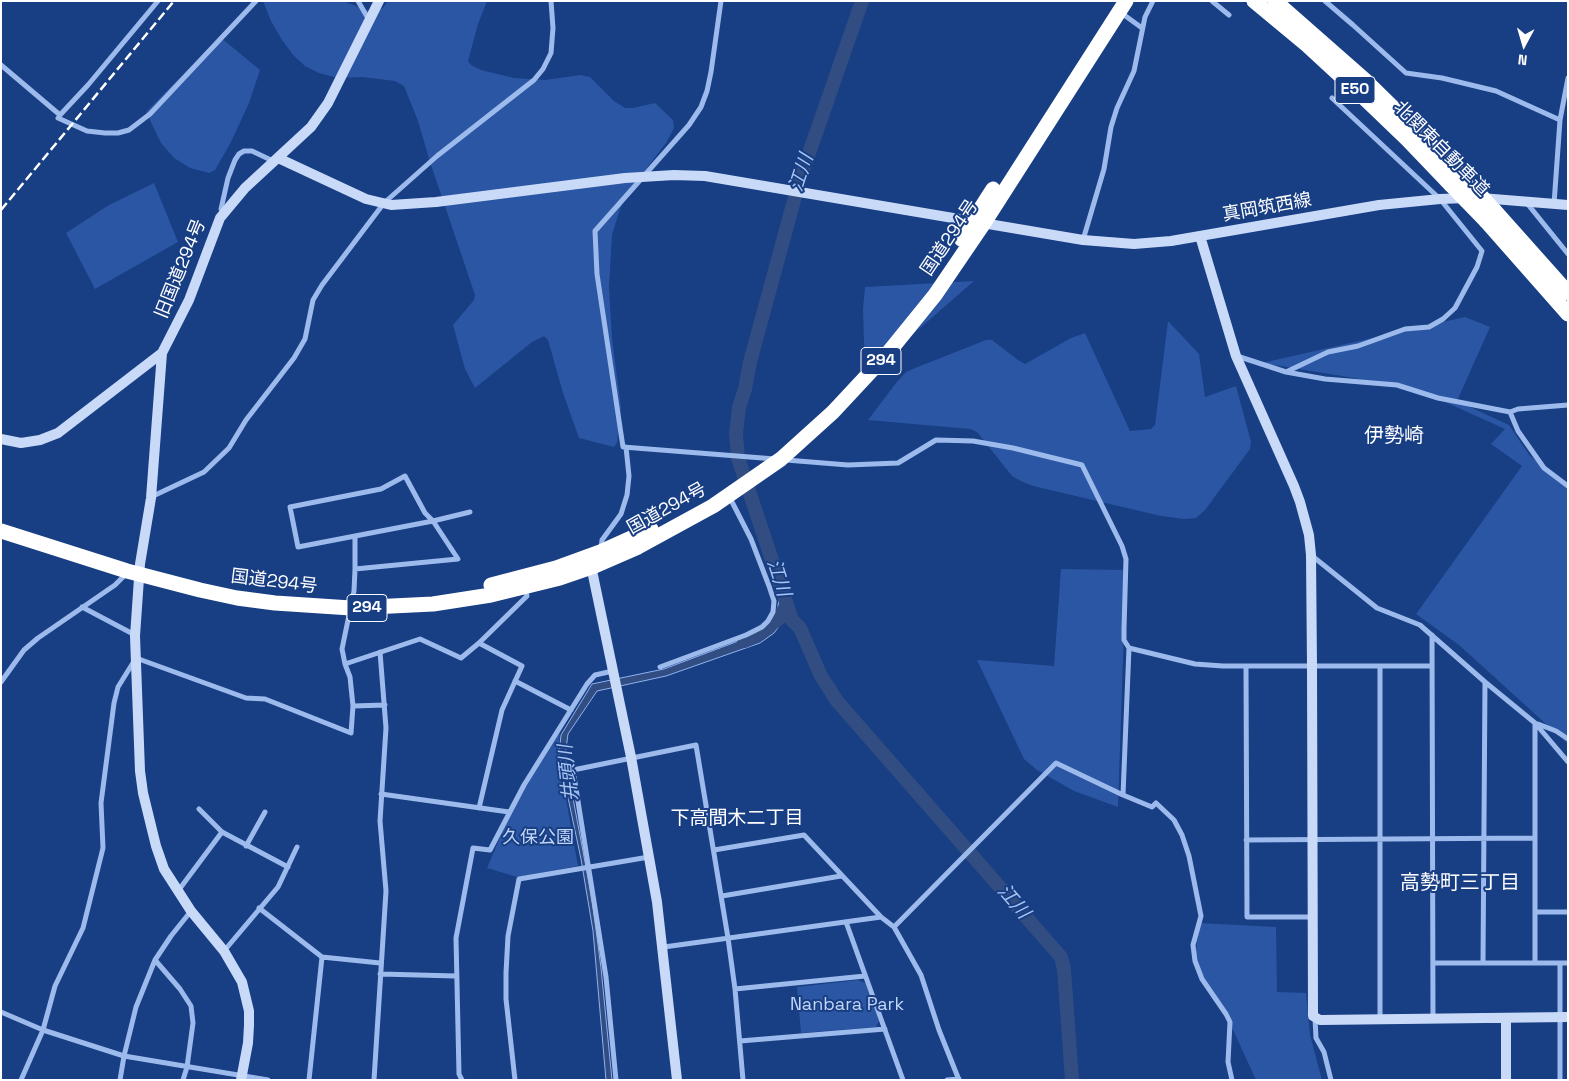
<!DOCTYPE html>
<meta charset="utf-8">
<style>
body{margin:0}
#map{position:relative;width:1569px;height:1081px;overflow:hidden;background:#183e84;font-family:"Space Grotesk",sans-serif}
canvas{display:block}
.frame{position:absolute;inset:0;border:2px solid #fff;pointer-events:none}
.north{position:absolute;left:1499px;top:20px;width:50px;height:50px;-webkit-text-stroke:4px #183e84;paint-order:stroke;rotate:186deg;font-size:14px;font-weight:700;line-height:20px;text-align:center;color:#fff}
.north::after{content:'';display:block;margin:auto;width:18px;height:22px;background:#fff;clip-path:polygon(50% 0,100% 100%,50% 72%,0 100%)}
</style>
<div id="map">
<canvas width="1569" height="1081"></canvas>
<div class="frame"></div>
<div class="north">N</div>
</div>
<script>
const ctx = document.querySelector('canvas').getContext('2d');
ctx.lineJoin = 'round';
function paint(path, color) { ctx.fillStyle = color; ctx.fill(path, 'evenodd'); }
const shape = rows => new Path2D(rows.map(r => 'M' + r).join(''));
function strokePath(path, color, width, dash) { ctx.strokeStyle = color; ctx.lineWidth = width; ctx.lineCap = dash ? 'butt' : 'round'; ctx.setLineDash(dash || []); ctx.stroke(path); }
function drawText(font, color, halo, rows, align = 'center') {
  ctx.font = font + ' "Space Grotesk","Noto Sans JP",sans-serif'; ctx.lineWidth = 4; ctx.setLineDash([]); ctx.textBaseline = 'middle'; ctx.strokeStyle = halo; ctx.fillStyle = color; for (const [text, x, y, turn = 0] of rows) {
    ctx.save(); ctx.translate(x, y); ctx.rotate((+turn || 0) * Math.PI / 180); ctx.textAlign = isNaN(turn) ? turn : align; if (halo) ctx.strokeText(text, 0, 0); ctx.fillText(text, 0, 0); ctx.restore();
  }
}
const green = shape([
 [263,1,342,1,373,12,383,8,388,1,487,1,478,24,468,61,471,65,481,70,514,78,545,80,581,75,590,77,614,101,625,108,633,108,655,103,673,120,674,128,666,143,629,191,620,209,612,235,609,287,612,338,621,408,617,443,614,447,579,438,563,393,548,340,544,336,532,342,475,388,465,369,453,325,474,300,475,295,430,162,418,121,404,86,395,81,362,77,338,78,319,73,305,66,294,56,282,40,271,21],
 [220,37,260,70,249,103,230,144,215,170,209,173,190,168,174,158,161,143,146,112],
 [154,183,178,242,95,289,66,233,109,205],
 [974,281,865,376,863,309,865,287],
 [1465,317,1490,327,1457,401,1509,425,1530,456,1568,484,1568,744,1459,645,1416,614,1522,466,1491,444,1505,429,1425,393,1354,378,1262,363],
 [1168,321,1199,354,1205,397,1236,386,1251,442,1250,449,1205,510,1196,518,1184,519,1161,516,1033,486,1021,481,1012,476,977,432,970,429,868,420,896,383,906,372,915,368,986,340,992,340,1018,360,1025,364,1071,338,1085,333,1130,431,1151,429,1155,425],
 [1061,569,1126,570,1118,807,1074,791,1037,770,1024,759,977,660,1054,666],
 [560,733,558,754,578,866,517,877,487,868,523,783,545,749],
 [1199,923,1276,927,1277,992,1306,993,1310,1035,1322,1080,1256,1080,1234,1032,1195,961],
 [858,980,865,983,879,1021,876,1027,801,1033,797,987]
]);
const water = shape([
 [779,600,786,617,774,633,760,643,666,676,597,691,568,734,565,756,592,899,601,968,612,1080,606,1080,593,931,581,859,559,755,561,735,592,684,664,669,765,631,772,626,776,617,779,600]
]);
const river = shape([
 [862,1,799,182,750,362,745,389,739,407,736,434,738,458,792,620,800,628,821,676,837,701,1061,957,1064,969,1072,1080],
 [744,641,756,636,781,617,783,611]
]);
const street = shape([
 [358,1,369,20],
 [721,1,711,72,707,91,701,107,689,125,595,231,597,274,623,447,775,459],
 [1212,1,1229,15],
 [1325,1,1353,25,1406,73,1442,78,1496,91,1560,120],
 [1120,12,1142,28],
 [1,65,60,115,88,85,158,1],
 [58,118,87,131,105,133,118,133,129,130,150,114,256,1],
 [1526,202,1568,254],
 [1554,204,1560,120,1568,78],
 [224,213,221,209,228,178,235,160,239,154,244,151,252,151,273,161],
 [1083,240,1104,169,1111,127,1117,108,1134,71,1145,17,1153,1],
 [1237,356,1286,372,1325,379,1397,385,1438,398,1510,412,1518,409,1568,405],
 [1286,372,1328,352,1358,346,1405,329,1429,327,1443,319,1455,308,1477,267,1482,251,1440,199,1332,98],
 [1510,412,1518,431,1544,468,1568,486],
 [786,460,848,465,898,463,936,440,973,441,1013,448,1082,465,1122,546,1126,559,1124,629,1124,640,1129,648,1123,795],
 [151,497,204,472,229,448,246,420,294,358,305,339,313,300,322,285,384,203,437,156,534,80,543,69,551,53,553,28,551,1],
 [355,536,355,569,458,559,433,521,425,513,405,476,381,489,290,507,298,547,433,521,470,512],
 [601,549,602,540,621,514,627,495,629,476,626,447],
 [1311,555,1377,608,1420,625,1485,682,1535,723,1568,762],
 [82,607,135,635],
 [1432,635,1433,1018],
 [479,643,522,666,502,710,479,808],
 [1129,648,1195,664,1223,666,1432,666],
 [345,664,420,639,461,658,479,643,527,596,525,588],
 [660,667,746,635,762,627,768,621,773,612,774,601,769,586,751,539,729,496],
 [1246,667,1247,917,1312,917],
 [515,681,571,710],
 [1,682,24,650,38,638,115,585,126,574],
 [353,706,385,705],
 [1538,724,1556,731,1568,739],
 [381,794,509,812],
 [199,809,222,832],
 [1246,840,1535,838],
 [246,846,265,812],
 [714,850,804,835,881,917,894,927,921,975,939,1030,959,1080],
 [178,891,222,832,288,867],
 [722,896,841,876],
 [259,908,322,957,380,963],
 [1535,912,1568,912],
 [846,922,903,1080],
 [894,927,1056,763,1123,795,1152,807,1156,803,1174,820,1182,835,1189,856,1201,916,1193,945,1195,961,1202,979,1226,1014,1230,1022,1228,1062,1232,1080],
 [664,947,881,917],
 [224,951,278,887,297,847],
 [155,960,180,989,191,1006,193,1023,187,1067,183,1080],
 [1433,963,1568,963],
 [1483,963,1485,682],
 [1535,963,1535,723],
 [1560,963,1560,1080],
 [380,974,456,976],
 [735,989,865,976],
 [1,1012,43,1030,124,1056,268,1080],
 [1315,1018,1316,1038,1324,1052,1331,1080],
 [1380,1019,1380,666],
 [740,1041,885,1029],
 [21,1080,43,1030,55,986,83,928,103,848,101,803,114,703,118,687,136,658,246,698,265,699,351,733,353,706,350,677,345,664,342,649,354,591,355,569],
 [120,1080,124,1056,136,1007,155,960,171,936,191,911],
 [309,1080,322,957],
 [374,1080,386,891,380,821,386,728,380,652],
 [462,1080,459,1074,456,938,473,848,490,850,524,785,587,684,595,675,613,671],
 [515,1080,506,999,506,973,508,936,519,879,649,857],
 [616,1080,606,977,573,770,696,745,728,938,735,989,743,1080],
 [947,1080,959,1079]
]);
const secondary = shape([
 [278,158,366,199,391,205,436,202,625,178,674,175,705,176,1083,240,1134,244,1171,241,1379,205,1440,199,1467,198],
 [1481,198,1568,205],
 [1200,236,1236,356,1294,486,1300,502,1309,535,1311,555,1312,666,1313,1016,1320,1020,1568,1017],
 [162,353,151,498,140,564,135,636,140,771,143,793,156,846,164,869,191,911,224,951,242,982,249,1011,249,1025,248,1043,241,1080],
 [1,439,21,443,40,440,58,433,162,353,189,300,220,218,245,188,311,127,328,103,379,1],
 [590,561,631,757,657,902,677,1080],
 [1506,1018,1506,1080]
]);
const highway = shape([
 [1254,1,1307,45,1359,93,1407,139,1451,185],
 [1275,1,1367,82,1462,175],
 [1495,211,1568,293],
 [1486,221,1568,314],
 [961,239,993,189],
 [1,531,127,571,200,590,237,598,275,603,351,608,433,604,491,595,560,578,592,567,638,547,713,506,781,459,833,412,888,353,935,295,984,223,1126,1],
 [491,585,556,568,600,552,651,529]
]);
const rail = shape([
 [1,210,174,1]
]);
const highwayBridge = shape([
 [1462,175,1495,211],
 [1451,185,1486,221]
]);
const shields = [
 [1355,90,40],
 [881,361,40],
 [367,608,40]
];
const shieldNames = [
 ["E50",1355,90],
 ["294",881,361],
 ["294",367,608]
];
const streetNames = [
 ["北関東自動車道",1441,149,45],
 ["真岡筑西線",1267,208,-10],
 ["国道294号",950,238,-56],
 ["旧国道294号",181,269,-68],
 ["国道294号",667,509,-29],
 ["国道294号",274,582,7]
];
const parkNames = [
 ["久保公園",538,838],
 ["Nanbara Park",847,1005]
];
const waterNames = [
 ["江川",802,173,-72],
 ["江川",778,578,72],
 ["井頭川",569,773,-96],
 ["江川",1013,902,49]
];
const neighbourhoodNames = [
 ["下高間木二丁目",737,819]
];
const quarterNames = [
 ["伊勢崎",1394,437],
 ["高勢町三丁目",1460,884]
];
paint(green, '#2b56a3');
paint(water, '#314d81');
strokePath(water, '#8fb3ef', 1);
strokePath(river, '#314d81', 14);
strokePath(street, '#9dbaec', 5);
strokePath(secondary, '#c9daf9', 10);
strokePath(highway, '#fff', 15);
strokePath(rail, '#fff', 2.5, [9, 4]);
strokePath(highwayBridge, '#fff', 15);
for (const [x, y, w] of shields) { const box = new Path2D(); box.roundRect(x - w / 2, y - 13.5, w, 27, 4); ctx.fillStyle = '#183e84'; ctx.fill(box); strokePath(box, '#fff', 1); }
drawText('bold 16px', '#fff', null, shieldNames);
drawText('18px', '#fff', '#183e84', streetNames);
drawText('18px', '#c2d6f9', '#183e84', parkNames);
drawText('italic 19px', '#a8c4f4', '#183e84', waterNames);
drawText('19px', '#fff', '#183e84', neighbourhoodNames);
drawText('20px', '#fff', '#183e84', quarterNames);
</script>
